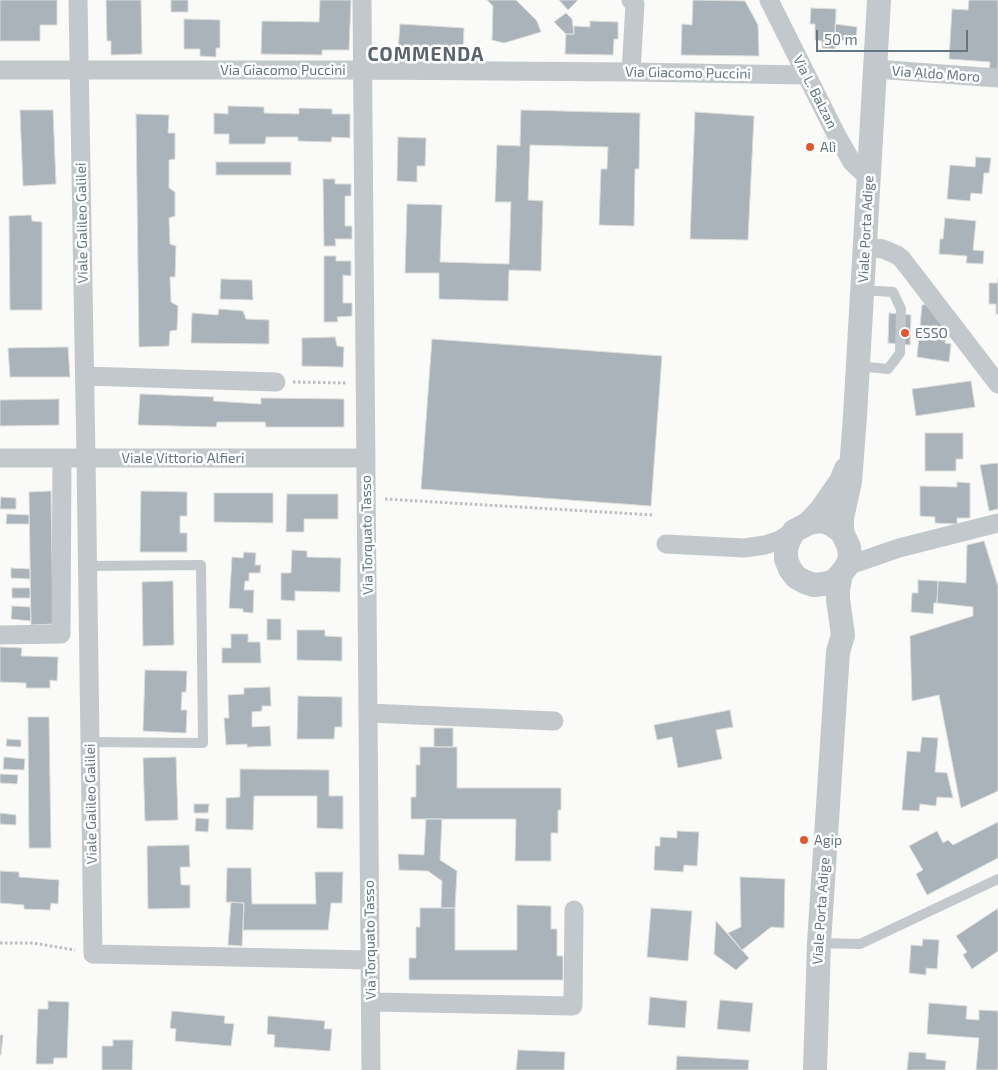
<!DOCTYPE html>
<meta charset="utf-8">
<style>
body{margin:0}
#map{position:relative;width:998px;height:1070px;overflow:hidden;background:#fafaf8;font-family:"Exo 2",sans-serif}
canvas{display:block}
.scale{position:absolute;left:816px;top:30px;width:152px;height:22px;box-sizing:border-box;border:2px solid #657683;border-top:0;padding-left:6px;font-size:15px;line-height:18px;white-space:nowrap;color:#657683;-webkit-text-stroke:4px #fff;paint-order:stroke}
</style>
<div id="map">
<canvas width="998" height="1070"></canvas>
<div class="scale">50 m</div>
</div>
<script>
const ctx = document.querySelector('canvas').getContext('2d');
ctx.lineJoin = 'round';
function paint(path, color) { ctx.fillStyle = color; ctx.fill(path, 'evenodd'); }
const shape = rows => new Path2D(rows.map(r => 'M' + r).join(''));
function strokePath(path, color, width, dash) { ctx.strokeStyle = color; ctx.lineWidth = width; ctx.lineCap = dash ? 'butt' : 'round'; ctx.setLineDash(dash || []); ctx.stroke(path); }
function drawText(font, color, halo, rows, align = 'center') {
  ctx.font = font + ' "Exo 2",sans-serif'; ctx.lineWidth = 5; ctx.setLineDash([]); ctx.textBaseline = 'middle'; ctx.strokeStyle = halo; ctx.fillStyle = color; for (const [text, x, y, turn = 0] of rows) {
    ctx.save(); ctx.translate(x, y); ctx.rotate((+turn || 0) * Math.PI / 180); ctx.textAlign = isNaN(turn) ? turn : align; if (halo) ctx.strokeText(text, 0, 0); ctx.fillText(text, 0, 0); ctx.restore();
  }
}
const building = shape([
 [0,0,57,0,57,25,40,25,40,41,0,41,0,0],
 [106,0,141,0,142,54,111,55,111,41,107,41,106,0],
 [171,0,188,0,188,12,171,12,171,0],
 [320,0,351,0,349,50,322,50,322,55,261,54,262,21,319,22,320,0],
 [487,0,516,0,537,21,541,32,504,43,492,40,493,6,487,0],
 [559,0,578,0,568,10,559,0],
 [693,0,745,1,758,25,759,56,681,55,682,24,692,25,693,0],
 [969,0,998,0,998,73,989,72,990,62,949,59,952,9,968,10,969,0],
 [811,8,836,9,835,49,822,48,822,41,815,40,815,24,810,24,811,8],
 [566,13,572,19,574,34,566,34,554,22,566,13],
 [184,19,220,20,220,48,216,48,216,57,200,56,200,49,184,49,184,19],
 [590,21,618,22,618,39,614,39,613,55,565,54,566,34,574,34,574,26,590,27,590,21],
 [400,24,464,28,463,54,398,51,400,24],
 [835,24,857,27,856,42,835,39,835,24],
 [228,106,264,107,264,113,299,114,299,108,332,109,332,114,350,114,350,138,332,137,331,142,298,141,298,137,266,137,265,144,229,144,229,134,214,134,214,113,228,114,228,106],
 [20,110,53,110,56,184,23,186,20,110],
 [521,110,640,113,639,169,635,169,634,226,599,225,601,169,607,169,608,147,530,145,528,200,543,201,541,271,509,270,508,301,439,299,439,273,405,273,407,204,442,205,440,262,509,264,511,202,495,202,497,145,520,146,521,110],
 [695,112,754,116,748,240,690,239,695,112],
 [136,114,169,115,168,133,175,133,175,159,169,160,169,188,175,192,175,216,169,218,170,244,176,246,175,277,170,277,171,302,178,306,177,330,170,331,169,346,139,347,136,114],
 [398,137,426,138,425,166,417,166,417,182,397,181,398,137],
 [976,157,991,158,989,173,984,173,982,194,971,193,970,201,947,199,950,165,975,167,976,157],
 [216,162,291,162,291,175,216,175,216,162],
 [323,179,335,179,335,184,351,184,351,196,345,196,345,226,352,226,352,239,335,239,336,246,324,246,323,179],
 [31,215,32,221,42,222,42,310,10,310,9,216,31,215],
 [945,218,976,221,973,250,984,251,983,264,966,263,967,256,939,254,940,239,943,239,945,218],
 [324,256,336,256,336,261,351,261,351,276,343,275,343,303,352,303,352,316,337,317,338,322,324,322,324,256],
 [998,278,998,314,996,314,996,304,989,304,989,283,998,283,998,278],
 [221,279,252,280,253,300,220,299,221,279],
 [934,304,947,322,945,343,951,344,949,362,917,357,922,305,934,304],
 [219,309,243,311,246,319,269,320,269,344,191,343,192,313,218,315,219,309],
 [889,313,911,315,910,345,888,343,889,313],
 [335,337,337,346,344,347,343,367,302,366,302,338,335,337],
 [432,339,662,356,651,506,421,489,432,339],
 [68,347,70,377,10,377,8,348,68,347],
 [971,381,975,407,916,416,912,389,971,381],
 [140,394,214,397,213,401,261,404,261,398,344,399,344,427,266,427,265,422,217,422,216,427,138,425,140,394],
 [59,399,59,425,0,426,0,400,59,399],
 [925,433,963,433,963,459,956,459,956,471,925,471,925,433],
 [998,463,998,509,989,511,980,465,998,463],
 [957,482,970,483,970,518,957,518,957,524,935,523,935,517,920,516,920,486,957,487,957,482],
 [51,491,53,624,31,625,29,492,51,491],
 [141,491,187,492,187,516,180,516,180,533,187,533,187,552,140,552,141,491],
 [214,493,273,493,273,523,214,522,214,493],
 [287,494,338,494,338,519,304,519,304,532,286,532,287,494],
 [1,497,16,498,16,509,0,509,1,497],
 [7,514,29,515,29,524,6,524,7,514],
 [984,541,998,586,998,791,961,808,939,695,912,701,910,636,973,616,973,607,937,603,938,581,966,583,967,545,984,541],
 [292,550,307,551,307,557,341,558,340,592,295,591,295,601,281,600,281,573,291,573,292,550],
 [244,552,256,553,255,565,261,565,260,573,249,573,249,581,245,581,244,590,254,590,253,613,243,612,243,609,229,608,232,557,243,558,244,552],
 [11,568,30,569,30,579,11,578,11,568],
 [918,580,938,581,937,603,934,603,933,614,911,612,912,593,918,593,918,580],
 [173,581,174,645,143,646,142,582,173,581],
 [12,588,30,588,30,598,12,598,12,588],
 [12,606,30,607,31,621,11,619,12,606],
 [267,619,281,619,281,640,267,640,267,619],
 [297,630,325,630,325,636,342,637,342,661,297,660,297,630],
 [231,634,248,634,248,642,260,642,261,663,222,663,222,648,231,648,231,634],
 [0,647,22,648,21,656,58,657,57,681,50,680,50,688,26,688,26,683,0,682,0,647],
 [145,670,187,671,186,692,182,692,181,710,187,710,186,733,143,731,145,670],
 [270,687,271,706,262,706,262,711,252,712,252,727,270,726,271,746,247,747,247,744,226,745,224,718,229,718,228,695,244,694,244,688,270,687],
 [298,696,342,697,342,727,335,727,334,739,297,739,298,696],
 [730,710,733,727,716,730,722,759,678,768,672,737,657,740,654,725,730,710],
 [28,717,49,717,51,848,29,848,28,717],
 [434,728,453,728,453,747,434,747,434,728],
 [922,737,938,738,935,772,947,773,953,798,937,797,936,806,920,804,919,811,902,810,907,751,920,752,922,737],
 [7,739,21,740,21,747,6,746,7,739],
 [420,747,457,747,457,788,561,788,561,810,558,810,558,833,551,833,551,861,515,861,516,819,411,819,411,797,416,797,416,765,420,765,420,747],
 [4,757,25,759,24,770,3,769,4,757],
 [176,757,178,820,145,821,143,758,176,757],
 [240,769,329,770,329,796,343,796,343,829,317,828,317,796,254,796,253,830,226,829,226,798,240,797,240,769],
 [0,774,18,775,17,784,0,783,0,774],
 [194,804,209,804,208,813,194,813,194,804],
 [0,813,16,815,16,825,0,824,0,813],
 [196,818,209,819,208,832,195,831,196,818],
 [426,819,442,819,440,860,457,871,455,908,441,908,442,881,428,871,399,870,398,854,424,855,426,819],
 [998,822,998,858,927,895,916,874,923,870,909,846,937,831,943,843,948,840,953,845,998,822],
 [677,831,699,832,697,866,684,865,683,872,654,870,655,846,660,846,660,837,677,838,677,831],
 [189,845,190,867,180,867,181,885,190,885,190,908,148,909,147,846,189,845],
 [227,868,251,868,252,904,316,904,315,872,343,872,342,903,331,903,328,930,243,930,244,903,226,902,227,868],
 [0,871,19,872,19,877,59,880,58,904,51,903,50,910,24,909,24,905,0,903,0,871],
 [740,877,785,879,784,928,771,927,742,950,728,933,741,927,740,877],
 [231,902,244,903,242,946,228,945,231,902],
 [517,905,551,906,551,929,557,929,557,956,563,956,563,980,409,980,409,958,416,958,416,927,420,927,420,908,455,908,455,950,517,950,517,905],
 [651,908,692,911,688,961,647,957,651,908],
 [997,909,998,911,998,951,972,969,963,955,967,952,956,936,997,909],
 [716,921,749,958,736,970,714,954,716,921],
 [923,939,939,940,937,969,926,968,926,975,909,973,911,945,922,946,923,939],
 [650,997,687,1001,685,1028,648,1025,650,997],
 [720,1000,753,1003,750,1032,717,1029,720,1000],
 [48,1001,69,1002,67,1058,54,1058,53,1064,36,1064,38,1009,48,1009,48,1001],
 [929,1003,967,1006,966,1019,979,1020,979,1010,998,1011,998,1070,976,1070,979,1038,927,1034,929,1003],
 [172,1011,225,1016,224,1023,234,1024,231,1046,175,1041,176,1029,170,1028,172,1011],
 [268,1016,325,1021,324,1029,332,1029,330,1051,274,1047,275,1035,267,1034,268,1016],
 [0,1035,3,1035,1,1055,0,1055,0,1035],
 [113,1040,133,1040,132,1070,102,1070,102,1046,113,1046,113,1040],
 [518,1050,565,1052,564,1070,516,1070,518,1050],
 [909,1052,926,1053,926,1059,946,1061,945,1070,907,1070,909,1052],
 [677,1056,749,1060,748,1070,676,1070,677,1056]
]);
const path = shape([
 [293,382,347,383],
 [385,499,654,515],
 [0,943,33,943,75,950]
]);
const service = shape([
 [857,366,888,369,900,353,901,309,893,292,862,290],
 [88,566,201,565,203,743,90,742],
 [819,943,860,944,998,879]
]);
const minor = shape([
 [78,0,86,458,93,954,370,960],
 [362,0,371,1070],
 [631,0,635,4,631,72],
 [769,0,837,136,852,162,869,178],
 [875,69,998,78],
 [0,70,362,70,631,72,805,75],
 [865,247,883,249,897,255,902,259,998,384],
 [85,376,276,382],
 [0,458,366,458],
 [666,544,744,548,765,545,780,540,794,531],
 [847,566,899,548,998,523],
 [0,635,61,634,62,458],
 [368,713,554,721],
 [371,1002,573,1006,574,910]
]);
const tertiary = shape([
 [809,523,822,521,831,524,842,532,849,547,850,557,847,566,841,574,834,581,824,584,814,585,805,582,796,577,790,569,786,559,786,549,789,540,794,531,809,523,821,510,841,481,846,469],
 [842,532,842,518,850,482,855,416,879,0],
 [815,1070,819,943,838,652,843,635,838,599,838,590,841,574]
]);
const markers = [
 [810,147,5,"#e4572e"],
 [905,333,5,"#e4572e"],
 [804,840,5,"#e4572e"]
];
const streetNames = [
 ["Via Giacomo Puccini",283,70],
 ["Via Giacomo Puccini",688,73,1],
 ["Via Aldo Moro",936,74,4],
 ["Via L. Balzan",815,92,63],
 ["Viale Galileo Galilei",82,223,-91],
 ["Viale Porta Adige",866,229,-87],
 ["Viale Vittorio Alfieri",183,458],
 ["Via Torquato Tasso",367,535,-91],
 ["Viale Galileo Galilei",91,804,-91],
 ["Viale Porta Adige",821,911,-86],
 ["Via Torquato Tasso",370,940,-91]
];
const poiNames = [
 ["Alì",820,147],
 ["ESSO",915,333],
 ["Agip",814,840]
];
const districtNames = [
 ["COMMENDA",426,55]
];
paint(building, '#aab3b9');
strokePath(building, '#dcdcda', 1);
strokePath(path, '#bbbfc2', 3, [2.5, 2.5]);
strokePath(service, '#c3c8cc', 10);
strokePath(minor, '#c3c8cc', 19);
strokePath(tertiary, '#c3c8cc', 24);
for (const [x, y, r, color] of markers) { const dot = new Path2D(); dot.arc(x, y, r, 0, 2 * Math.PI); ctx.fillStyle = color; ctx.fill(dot); strokePath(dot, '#fff', 2); }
drawText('14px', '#657683', '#fff', streetNames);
drawText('14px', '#657683', '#fff', poiNames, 'left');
ctx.letterSpacing = '1px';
drawText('bold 19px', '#57646e', '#fff', districtNames);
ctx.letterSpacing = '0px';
</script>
